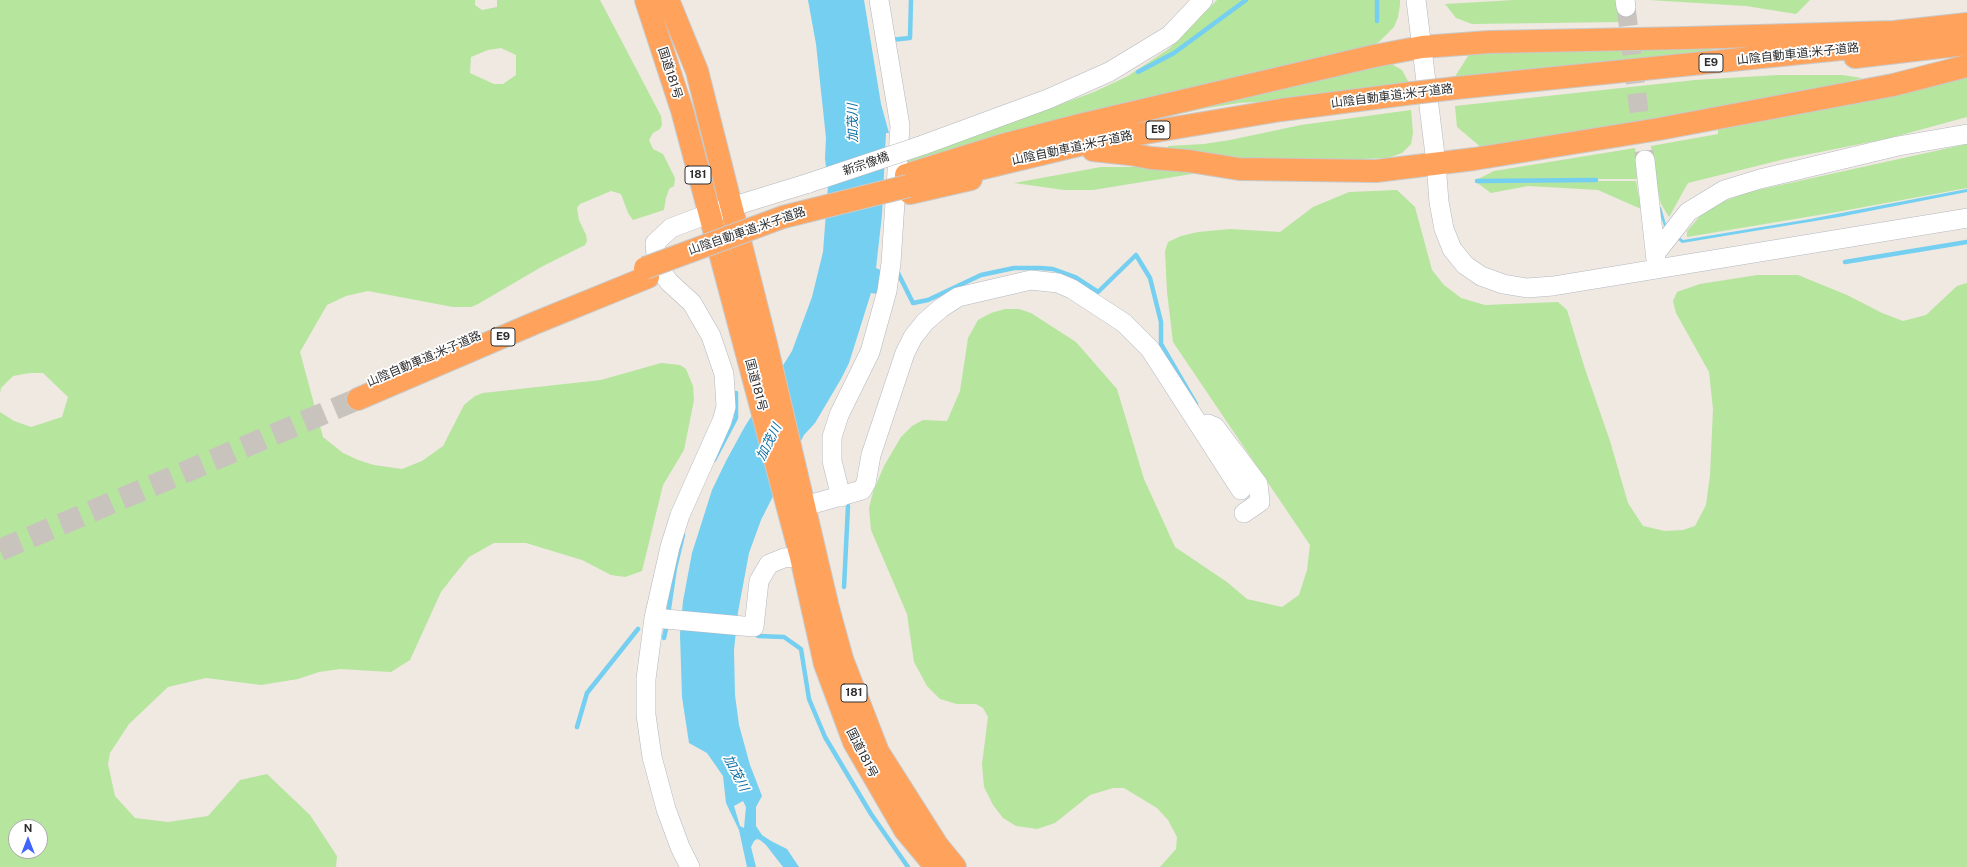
<!DOCTYPE html>
<meta charset="utf-8">
<style>
body{margin:0}
#map{position:relative;width:1967px;height:867px;overflow:hidden;background:#efe9e1;font-family:"Public Sans",sans-serif}
canvas{display:block}
.north{position:absolute;left:8px;top:819px;width:40px;height:40px;box-sizing:border-box;background:#fff;border:1px solid #ababab;border-radius:50%;rotate:0deg;font-size:11px;font-weight:700;line-height:16px;text-align:center;color:#2e2e2e}
.north::after{content:'';display:block;margin:auto;width:14px;height:18px;background:#4264fb;clip-path:polygon(50% 0,100% 100%,50% 72%,0 100%)}
</style>
<div id="map">
<canvas width="1967" height="867"></canvas>
<div class="north">N</div>
</div>
<script>
const ctx = document.querySelector('canvas').getContext('2d');
ctx.lineJoin = 'round';
function paint(path, color) { ctx.fillStyle = color; ctx.fill(path, 'evenodd'); }
const shape = rows => new Path2D(rows.map(r => 'M' + r).join(''));
function strokePath(path, color, width, dash) { ctx.strokeStyle = color; ctx.lineWidth = width; ctx.lineCap = dash ? 'butt' : 'round'; ctx.setLineDash(dash || []); ctx.stroke(path); }
function drawText(font, color, halo, rows, align = 'center') {
  ctx.font = font + ' "Public Sans","Noto Sans JP",sans-serif'; ctx.lineWidth = 3.5; ctx.setLineDash([]); ctx.textBaseline = 'middle'; ctx.strokeStyle = halo; ctx.fillStyle = color; for (const [text, x, y, turn = 0] of rows) {
    ctx.save(); ctx.translate(x, y); ctx.rotate((+turn || 0) * Math.PI / 180); ctx.textAlign = isNaN(turn) ? turn : align; if (halo) ctx.strokeText(text, 0, 0); ctx.fillText(text, 0, 0); ctx.restore();
  }
}
const green = shape([
 [0,0,475,0,475,5,482,10,497,7,497,0,600,0,661,116,662,125,660,129,653,133,649,140,653,149,663,154,675,178,674,186,669,189,666,198,664,210,633,220,628,213,621,194,611,191,580,204,577,208,579,220,586,235,587,241,585,245,543,266,478,304,471,307,453,307,368,291,346,296,327,305,300,352,323,437,343,453,358,460,374,465,402,469,422,461,443,446,464,405,475,396,483,393,601,380,661,363,680,365,686,369,693,386,694,400,684,450,663,485,642,571,625,577,611,575,582,560,526,543,494,543,469,557,455,574,441,592,410,660,391,672,340,669,319,672,298,679,261,685,206,678,168,687,129,724,110,753,108,764,115,796,135,818,168,822,208,816,240,780,267,774,310,815,337,856,336,867,0,867,0,412,14,421,31,427,62,417,68,397,43,373,30,373,13,376,1,388,0,394],
 [501,48,516,55,516,75,503,84,494,84,470,73,471,57,488,50],
 [16,827,40,827,40,851,16,851],
 [1217,0,1400,0,1400,5,1398,17,1394,27,1380,41,1371,47,900,169,901,162,1094,92,1128,76,1170,48],
 [1514,0,1618,0,1622,22,1472,24,1456,18,1445,4],
 [1649,0,1810,0,1796,14,1746,6],
 [1725,47,1691,54,1454,78,1470,53],
 [1388,62,1402,70,1410,85,1285,100,1239,103,1207,108,1104,130],
 [1967,70,1967,117,1890,138,1785,159,1688,183,1669,217,1661,204,1655,180,1651,146,1718,134,1718,127],
 [1778,75,1842,75,1862,78,1799,94,1482,148,1457,127,1455,106,1695,80],
 [1411,110,1413,133,1411,144,1402,153,1388,158,1288,162,1232,157,1168,149,1168,146,1204,144,1230,140,1301,125],
 [1967,144,1967,188,1837,212,1687,237,1687,231,1708,207,1749,192],
 [1635,148,1637,179,1478,179,1494,171],
 [1101,167,1164,167,1204,172,1093,190,1064,190,1014,183],
 [1488,181,1636,181,1641,209,1598,190,1528,186,1491,193,1476,182],
 [1397,190,1415,207,1432,270,1444,285,1461,298,1485,305,1558,302,1567,310,1585,369,1610,441,1628,503,1643,526,1665,531,1683,530,1695,526,1706,505,1710,475,1713,409,1709,372,1676,313,1673,301,1677,292,1700,284,1757,275,1798,275,1847,295,1882,313,1903,321,1926,315,1957,286,1967,283,1967,867,1160,867,1176,849,1177,837,1168,820,1157,808,1124,788,1113,788,1090,795,1055,823,1037,829,1016,826,1003,818,993,805,984,787,982,764,988,717,983,708,976,704,957,704,940,699,927,686,914,662,907,614,871,530,869,508,873,492,884,466,901,437,912,426,923,420,947,421,960,391,968,338,978,320,991,313,1005,309,1019,309,1031,313,1076,342,1117,389,1144,479,1175,547,1227,582,1247,599,1282,607,1299,595,1307,570,1310,545,1173,342,1167,292,1165,251,1168,242,1181,236,1198,232,1230,229,1280,232,1313,207,1349,192]
]);
const water = shape([
 [808,0,864,0,881,104,889,133,886,133,882,215,876,268,888,273,883,295,871,293,849,363,841,379,815,423,804,435,761,520,749,553,738,612,734,650,735,695,739,725,750,765,762,796,756,807,756,826,762,835,771,841,787,849,799,867,783,867,766,845,760,840,757,839,754,841,751,847,756,867,747,867,739,830,726,803,723,776,707,753,689,743,682,697,680,634,683,601,692,553,712,490,726,461,744,428,792,351,812,297,823,252,828,186,825,158,826,138,816,44],
 [743,801,746,807,744,828,740,826,734,806],
 [1967,189,1967,192,1839,217,1682,243,1665,229,1658,208,1661,207,1667,228,1683,240,1810,219]
]);
const stream = shape([
 [1377,21,1377,0],
 [890,40,910,38,911,0],
 [1138,72,1174,53,1246,0],
 [1477,181,1596,180],
 [1845,262,1967,242],
 [895,273,898,273,913,303,928,300,981,275,1014,268,1040,268,1053,269,1075,277,1098,292,1136,255,1150,278,1161,322,1161,344,1196,404],
 [714,460,736,418,736,393],
 [844,587,848,506],
 [668,615,675,568,683,535],
 [758,636,784,637,801,649,809,699,825,737,871,814,908,867],
 [664,638,667,624],
 [577,727,587,693,638,629]
]);
const minorTunnel = shape([
 [1626,7,1645,160]
]);
const highwayTunnel = shape([
 [0,550,358,399]
]);
const minor = shape([
 [1416,0,1436,163,1439,202,1444,229,1452,249,1465,265,1481,276,1503,284,1527,288,1553,286,1967,218],
 [1625,0,1626,7],
 [923,145,1048,99,1109,72,1170,35,1203,0],
 [1645,160,1656,260],
 [1655,254,1688,212,1724,190,1760,179,1898,146,1967,134],
 [1208,424,1215,427,1258,484,1260,502,1244,513],
 [841,497,832,461,832,437,839,415,870,352,887,291,891,263,900,126,879,0],
 [805,506,862,490,866,483,871,455,905,353,913,337,925,322,941,308,958,297,1031,280,1058,283,1072,289,1124,323,1150,349,1241,490],
 [654,618,754,627,759,581,769,564,784,558,816,555],
 [690,867,680,847,666,809,652,757,646,715,646,679,654,618,670,547,680,515,722,421,726,407,724,374,711,336,692,303,669,282,657,265,655,243,671,228,708,214,809,183]
]);
const highway = shape([
 [646,0,682,110,801,557,825,664,854,742,905,830,936,867],
 [668,0,697,71,766,344,828,608,842,659,878,752,937,845,955,867],
 [1855,57,1967,44],
 [1456,88,1870,46],
 [1093,150,1130,154,1151,158,1189,161,1239,169,1376,171,1474,159,1659,129,1893,85,1967,66],
 [906,175,1003,145,1080,125,1374,56,1422,47,1489,42,1686,38,1894,32,1967,24],
 [954,175,1091,142,1281,110,1413,93],
 [910,193,971,179],
 [358,399,535,323,648,277]
]);
const minorBridge = shape([
 [809,183,923,145]
]);
const highwayBridge = shape([
 [1413,93,1456,88],
 [645,268,783,217,908,186]
]);
const shields = [
 [1711,63,24],
 [1158,130,24],
 [698,175,26],
 [503,337,24],
 [854,693,26]
];
const shieldNames = [
 ["E9",1711,63],
 ["E9",1158,130],
 ["181",698,175],
 ["E9",503,337],
 ["181",854,693]
];
const streetNames = [
 ["山陰自動車道;米子道路",1798,54,-6],
 ["国道181号",670,73,72],
 ["山陰自動車道;米子道路",1392,96,-7],
 ["山陰自動車道;米子道路",1072,148,-12],
 ["新宗像橋",866,164,-19],
 ["山陰自動車道;米子道路",747,231,-19],
 ["山陰自動車道;米子道路",424,359,-23],
 ["国道181号",756,385,75],
 ["国道181号",862,753,63]
];
const waterNames = [
 ["加茂川",853,123,-91],
 ["加茂川",769,442,-63],
 ["加茂川",736,773,63]
];
paint(green, '#b6e59e');
paint(water, '#75cff0');
strokePath(stream, '#75cff0', 4.5);
strokePath(minorTunnel, '#c8c4bd', 19, [19, 10]);
strokePath(highwayTunnel, '#c8c4bd', 22, [22, 11]);
strokePath(minor, '#b4b7c1', 20);
strokePath(highway, '#c9c9c9', 24);
strokePath(minor, '#fff', 19);
strokePath(highway, '#ffa35c', 22);
strokePath(minorBridge, '#b4b7c1', 20, []);
strokePath(highwayBridge, '#c9c9c9', 24, []);
strokePath(minorBridge, '#fff', 19);
strokePath(highwayBridge, '#ffa35c', 22);
for (const [x, y, w] of shields) { const box = new Path2D(); box.roundRect(x - w / 2, y - 9, w, 18, 3); ctx.fillStyle = '#fff'; ctx.fill(box); strokePath(box, '#2e2e2e', 1); }
drawText('bold 11px', '#2e2e2e', null, shieldNames);
drawText('12px', '#2e2e2e', '#fff', streetNames);
drawText('italic 13px', '#0d6fa3', '#fff', waterNames);
</script>
